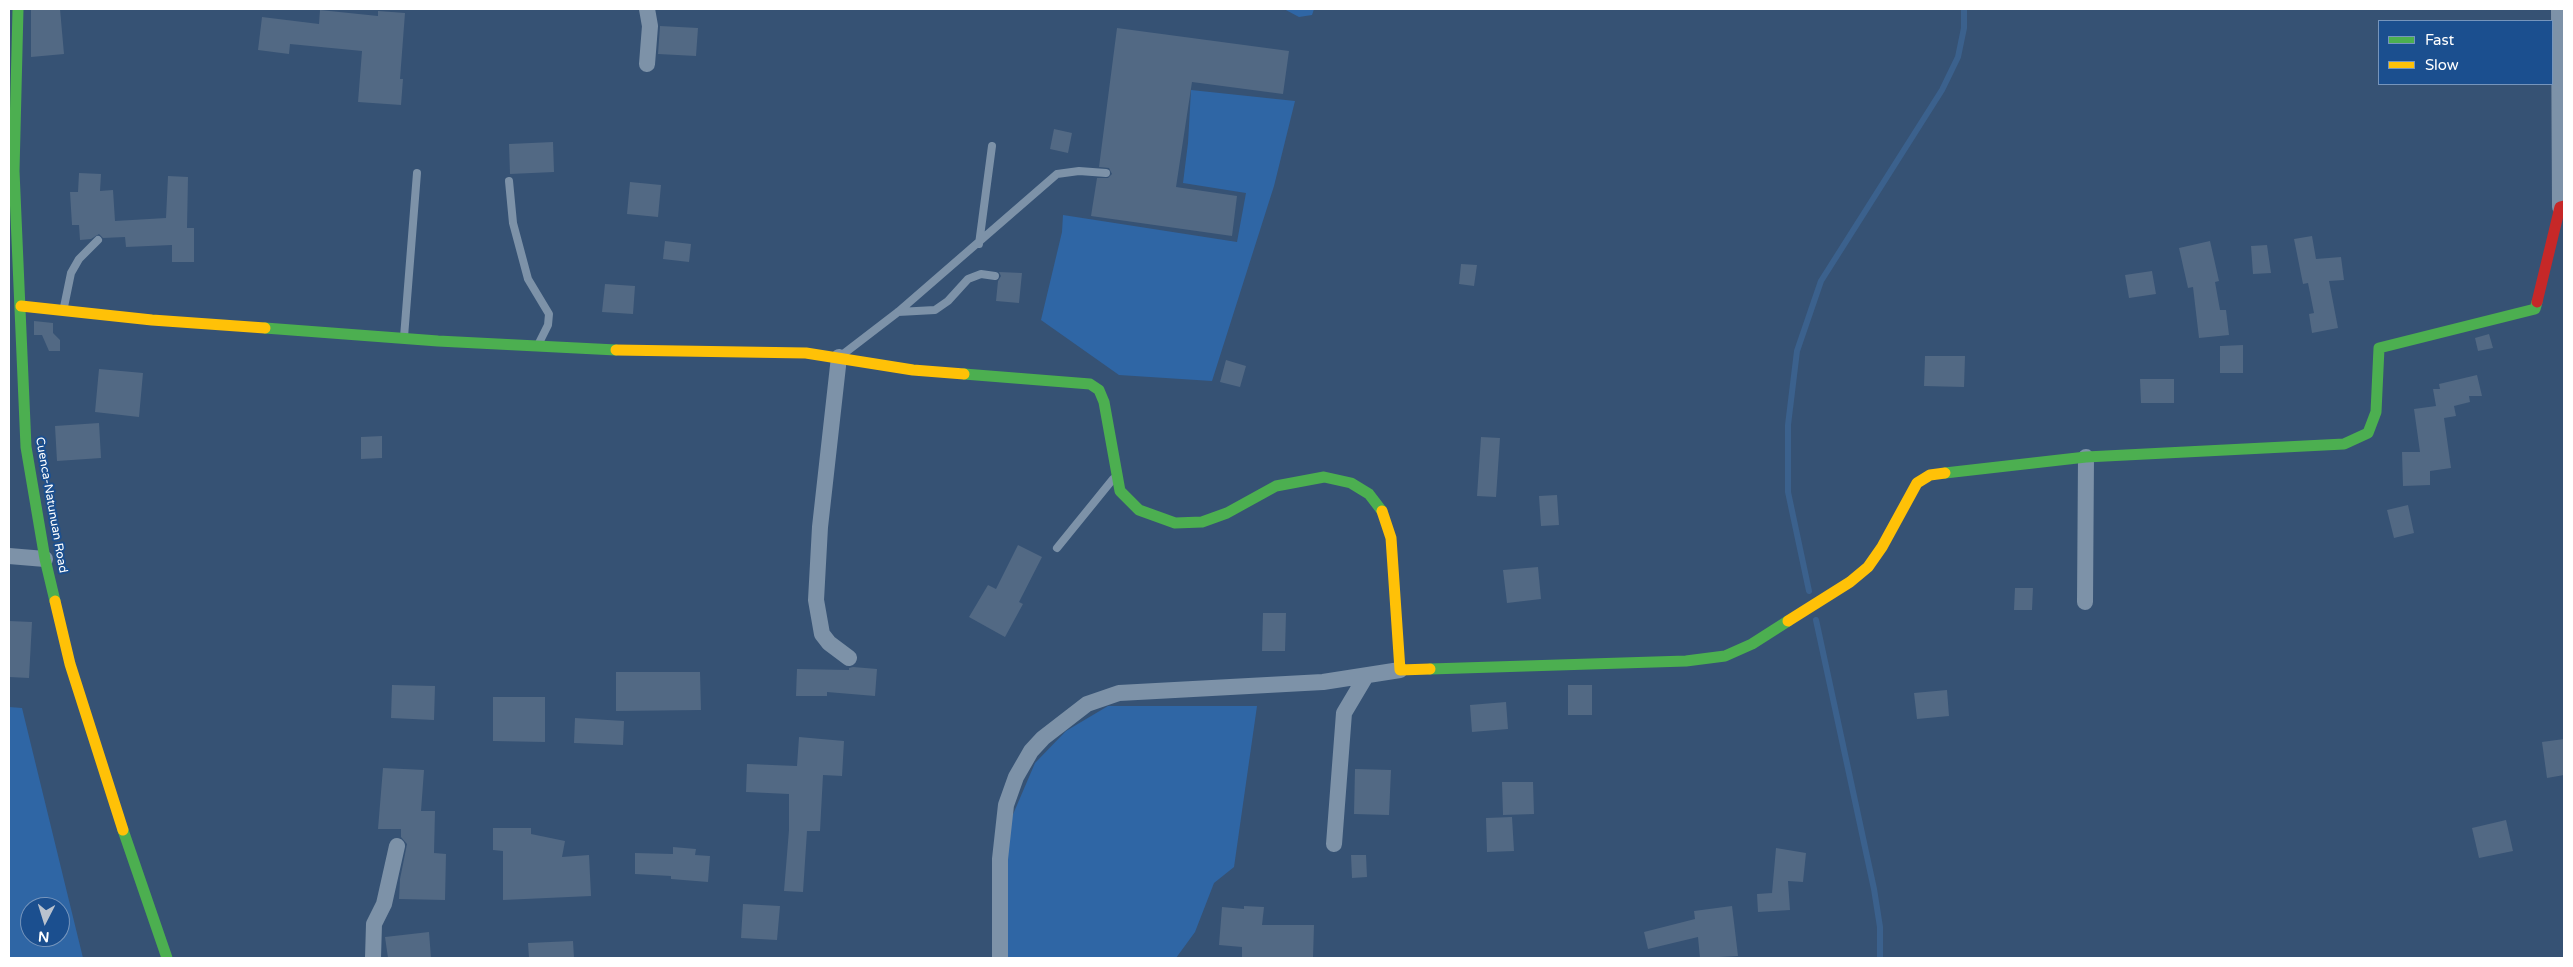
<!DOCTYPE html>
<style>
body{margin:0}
#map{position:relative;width:2573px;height:967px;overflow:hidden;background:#365274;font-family:"Varela Round",sans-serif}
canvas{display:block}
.frame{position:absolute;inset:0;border:10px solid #fff;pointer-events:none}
.legend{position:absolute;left:2378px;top:20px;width:175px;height:65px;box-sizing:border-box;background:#1b4f8f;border:1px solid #7695bc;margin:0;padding:6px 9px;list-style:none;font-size:15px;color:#fff}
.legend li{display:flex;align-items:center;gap:10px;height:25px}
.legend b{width:25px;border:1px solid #7695bc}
.north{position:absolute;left:20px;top:897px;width:50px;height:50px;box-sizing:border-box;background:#1b4f8f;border:1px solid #7695bc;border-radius:50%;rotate:185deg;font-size:14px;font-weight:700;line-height:20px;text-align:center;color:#fff}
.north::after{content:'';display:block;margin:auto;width:18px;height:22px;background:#b9c2ce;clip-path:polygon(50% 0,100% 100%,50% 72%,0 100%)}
</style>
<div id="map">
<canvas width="2573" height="967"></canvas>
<div class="frame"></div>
<ul class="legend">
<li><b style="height:6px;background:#4caf50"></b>Fast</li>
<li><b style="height:6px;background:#ffc107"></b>Slow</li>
</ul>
<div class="north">N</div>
</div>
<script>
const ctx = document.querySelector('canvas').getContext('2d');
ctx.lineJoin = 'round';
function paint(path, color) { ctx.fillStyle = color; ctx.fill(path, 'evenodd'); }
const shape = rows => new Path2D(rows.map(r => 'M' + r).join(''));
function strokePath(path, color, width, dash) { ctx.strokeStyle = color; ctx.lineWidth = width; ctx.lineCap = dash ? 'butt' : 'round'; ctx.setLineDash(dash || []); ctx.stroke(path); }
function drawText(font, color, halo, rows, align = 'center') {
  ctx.font = font + ' "Varela Round",sans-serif'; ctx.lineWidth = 4; ctx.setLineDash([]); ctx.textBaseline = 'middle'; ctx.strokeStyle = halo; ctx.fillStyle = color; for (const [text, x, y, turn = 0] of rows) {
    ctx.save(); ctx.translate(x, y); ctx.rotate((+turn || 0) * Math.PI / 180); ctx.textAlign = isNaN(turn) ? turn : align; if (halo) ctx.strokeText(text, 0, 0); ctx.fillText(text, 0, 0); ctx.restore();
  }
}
const green = shape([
 [1284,9,1314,9,1312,15,1299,17],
 [1191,90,1295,101,1274,186,1212,381,1119,375,1041,320,1062,232,1063,215,1237,242,1246,193,1183,183,1188,143],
 [1108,706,1257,706,1234,867,1214,883,1195,932,1176,958,995,958,1002,840,1035,763,1066,731],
 [9,707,22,708,83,958,9,958],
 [30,907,60,907,60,937,30,937]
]);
const stream = shape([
 [1809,591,1788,492,1788,425,1797,351,1821,281,1942,90,1958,57,1964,28,1964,9],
 [1816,620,1874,889,1880,927,1880,958]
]);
const building = shape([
 [31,9,60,9,64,54,31,57],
 [320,10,378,16,378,11,405,13,400,79,403,79,401,105,358,102,362,51,290,44,289,54,258,50,262,17,319,24],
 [660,26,698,28,696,56,658,54],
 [1117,28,1289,51,1283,94,1192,82,1176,187,1237,196,1232,236,1091,216,1097,178,1108,178,1112,174,1109,168,1099,167],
 [1054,129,1072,133,1068,153,1050,149],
 [553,142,554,172,510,174,509,144],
 [79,173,101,174,100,191,113,190,115,221,166,218,168,176,188,177,187,228,194,228,194,262,172,262,172,245,126,247,125,237,103,238,99,234,91,239,80,240,79,225,72,225,70,192,78,192],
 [630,182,661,185,658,217,627,214],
 [2312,236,2316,259,2341,257,2344,280,2329,281,2338,328,2312,333,2309,314,2314,313,2308,283,2303,284,2294,239],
 [665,241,691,244,689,262,663,259],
 [2210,241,2219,281,2215,282,2220,310,2226,310,2229,335,2199,338,2193,287,2188,288,2179,248],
 [2267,245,2271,273,2253,274,2251,246],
 [1461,264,1477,265,1474,286,1459,284],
 [2152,271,2156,294,2129,298,2125,275],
 [999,272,1022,273,1019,303,996,301,998,281,1001,276],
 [605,284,635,286,633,314,602,312],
 [34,321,53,323,53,333,60,340,60,351,49,351,42,335,34,335],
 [2489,334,2493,348,2478,351,2475,338],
 [2243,345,2243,373,2220,373,2220,346],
 [1925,356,1965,356,1964,387,1924,386],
 [1226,360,1246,366,1240,387,1220,382],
 [99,369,143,373,139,417,95,412],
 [2477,375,2482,396,2469,396,2470,402,2454,406,2456,416,2444,418,2451,468,2430,471,2430,485,2403,486,2402,452,2420,452,2414,409,2436,406,2433,389,2440,389,2439,384],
 [2140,379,2174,379,2174,403,2141,403],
 [99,423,101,458,57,461,55,426],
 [382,436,382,458,361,459,361,437],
 [1481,437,1500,438,1496,497,1477,496],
 [1557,495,1559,525,1541,526,1539,496],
 [2408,505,2414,533,2394,538,2387,510],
 [1018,545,1042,557,1019,602,1023,604,1005,637,969,617,988,585,996,589],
 [1538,567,1541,599,1507,603,1503,570],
 [2015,588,2033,588,2032,610,2014,610],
 [1263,613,1286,613,1285,651,1262,651],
 [9,621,32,622,29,678,9,677],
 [853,667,877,669,875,696,827,692,827,696,796,696,797,669,849,670,849,668],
 [616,672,700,672,701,710,616,711],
 [392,685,435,686,434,720,391,718],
 [1568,685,1592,685,1592,715,1568,715],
 [1947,690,1949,716,1917,719,1914,693],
 [493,697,545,697,545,742,493,741],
 [1506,702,1508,729,1472,732,1470,705],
 [575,718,624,721,623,745,574,743],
 [799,737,844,741,842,776,823,775,820,831,807,831,803,892,784,891,789,830,789,794,746,792,747,764,797,766],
 [2564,739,2564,775,2547,778,2542,742],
 [383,768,424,770,421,811,435,811,434,853,446,854,445,900,399,899,400,879,407,844,401,837,401,829,378,829],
 [1355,769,1391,770,1389,815,1354,814],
 [1502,782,1533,782,1534,814,1503,815],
 [1512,817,1514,851,1487,852,1486,818],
 [2506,820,2513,851,2479,858,2472,828],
 [493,828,531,828,531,834,565,841,562,857,589,855,591,896,503,900,503,851,493,850],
 [673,847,696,849,695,855,710,856,708,882,671,879,671,876,635,874,635,853,673,854],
 [1776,848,1806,853,1803,882,1788,881,1790,910,1758,912,1757,894,1772,893],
 [1351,855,1366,855,1367,877,1352,878],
 [743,904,780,906,777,940,741,938],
 [1244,906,1264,907,1262,925,1314,925,1313,958,1242,958,1242,947,1219,945,1222,907,1244,909],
 [1732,906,1738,956,1700,958,1698,937,1648,949,1644,932,1695,919,1694,911],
 [429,932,431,958,388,958,385,937],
 [573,941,574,958,529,958,528,943]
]);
const lane = shape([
 [509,181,513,223,528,279,549,314,548,325,539,343],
 [979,244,992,146],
 [64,307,71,273,79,259,98,240],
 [898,312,935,310,948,301,968,279,981,274,995,276],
 [404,337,417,173],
 [842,355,898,312,1057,174,1079,171,1106,173],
 [1057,548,1113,479]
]);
const street = shape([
 [647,9,650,26,647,64],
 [2559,9,2560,207],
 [839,357,820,527,816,600,822,634,829,643,849,658],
 [9,556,45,559],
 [2085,602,2086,457],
 [1334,844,1344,713,1366,676],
 [373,958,374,924,384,904,397,846],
 [1000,958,1000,859,1006,805,1016,777,1031,751,1043,738,1087,704,1119,693,1323,682,1400,670]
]);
const fast = shape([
 [18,9,14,171,26,447,45,559,55,601],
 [265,328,438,341,616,350],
 [964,374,1090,384,1099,390,1104,402,1120,491,1139,510,1175,523,1202,522,1227,513,1276,486,1324,477,1351,483,1369,494,1382,511],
 [1945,473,2086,457,2344,444,2368,433,2376,412,2379,348,2535,309,2537,302],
 [1430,669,1686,661,1725,656,1752,644,1788,621],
 [123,830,167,958]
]);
const slow = shape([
 [21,306,152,320,265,328],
 [616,350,806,353,913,370,964,374],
 [1382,511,1391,538,1400,670,1430,669],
 [55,601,70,664,123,830],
 [1788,621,1850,582,1868,567,1882,547,1917,483,1930,475,1945,473]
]);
const jam = shape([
 [2537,302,2560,207,2564,206]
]);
const streetNames = [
 ["Cuenca-Natunuan Road",51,505,80]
];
paint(green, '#2f66a5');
strokePath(stream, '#3b618d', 6);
paint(building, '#526984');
strokePath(lane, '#7d92a8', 8);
strokePath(street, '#7d92a8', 16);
strokePath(fast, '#4caf50', 11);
strokePath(slow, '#ffc107', 11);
strokePath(jam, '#c62828', 11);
drawText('12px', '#fff', '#1b4f8f', streetNames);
</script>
